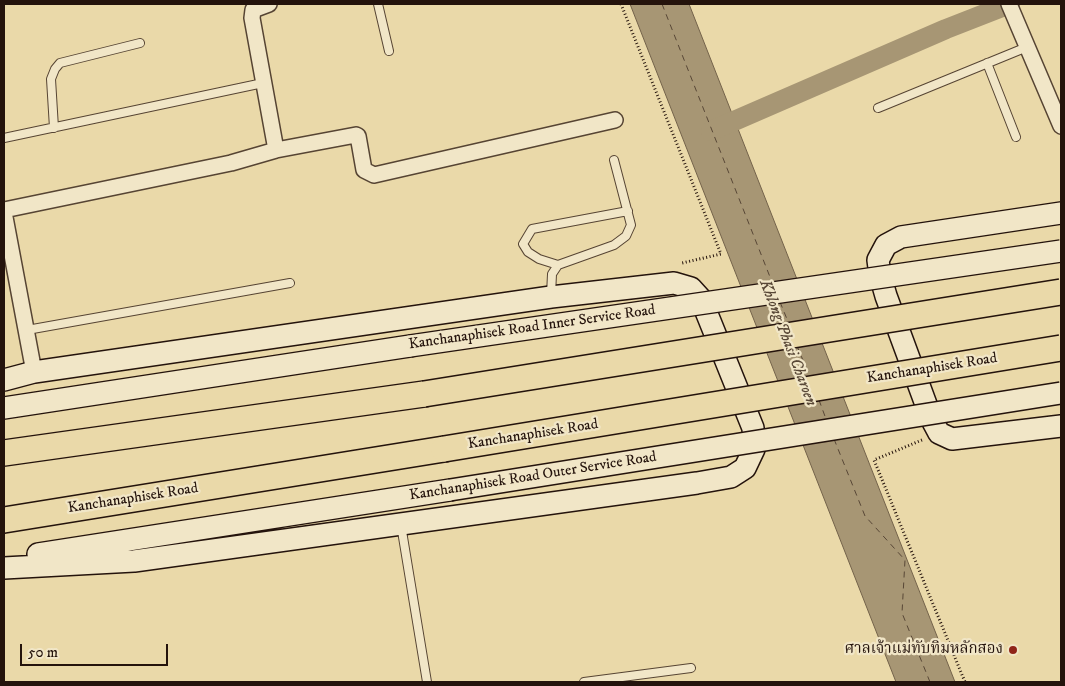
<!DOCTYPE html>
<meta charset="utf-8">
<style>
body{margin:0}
#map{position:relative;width:1065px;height:686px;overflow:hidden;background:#ead9a9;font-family:"IM FELL DW Pica",serif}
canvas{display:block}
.frame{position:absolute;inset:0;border:5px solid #24130c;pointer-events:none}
.scale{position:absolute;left:20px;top:644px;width:148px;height:22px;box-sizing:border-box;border:2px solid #24130c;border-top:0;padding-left:6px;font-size:15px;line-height:18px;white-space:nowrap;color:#24130c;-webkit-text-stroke:4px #f1e6c7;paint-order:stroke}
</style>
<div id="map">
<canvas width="1065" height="686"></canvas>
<div class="frame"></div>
<div class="scale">50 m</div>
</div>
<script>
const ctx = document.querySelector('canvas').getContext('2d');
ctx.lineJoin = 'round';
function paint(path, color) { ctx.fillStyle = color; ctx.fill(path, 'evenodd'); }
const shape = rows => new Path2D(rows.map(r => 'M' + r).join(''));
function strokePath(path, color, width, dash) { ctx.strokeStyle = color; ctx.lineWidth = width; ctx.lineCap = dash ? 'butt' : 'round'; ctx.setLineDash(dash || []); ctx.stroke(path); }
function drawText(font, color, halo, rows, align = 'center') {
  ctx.font = font + ' "IM FELL DW Pica","Noto Serif Thai",serif'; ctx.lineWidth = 4.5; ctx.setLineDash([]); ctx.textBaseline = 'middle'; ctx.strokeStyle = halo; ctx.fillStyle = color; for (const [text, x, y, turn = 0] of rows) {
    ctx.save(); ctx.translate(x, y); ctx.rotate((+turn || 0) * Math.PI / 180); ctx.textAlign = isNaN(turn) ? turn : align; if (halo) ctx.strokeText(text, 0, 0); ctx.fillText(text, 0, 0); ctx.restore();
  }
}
const water = shape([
 [630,4,689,4,955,682,896,682,630,4]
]);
const canal = shape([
 [711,131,946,29,1010,4]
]);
const ferry = shape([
 [662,4,772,282],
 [780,302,789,324],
 [797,346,810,377],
 [819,400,826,419],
 [834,439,865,516,905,560,902,613,930,682]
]);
const path = shape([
 [621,4,721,254,682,263],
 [922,440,874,460,965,682]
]);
const service = shape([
 [378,4,389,51],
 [987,63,1016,137],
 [878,108,1027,47],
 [54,128,51,79,55,69,60,63,140,43],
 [4,138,263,83],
 [558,265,539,259,528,252,523,244,532,229,628,211],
 [551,295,552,274,558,265,614,245,626,236,631,225,614,160],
 [27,330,290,283],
 [401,525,427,682],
 [584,682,691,668]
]);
const minor = shape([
 [1009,4,1061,126],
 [276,150,356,135,358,136,364,170,374,175,615,120],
 [4,210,231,163,276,150,252,18,253,10,269,4],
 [4,212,34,372]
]);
const secondary = shape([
 [1061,213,901,237,886,245,878,260,880,275,886,296,931,418,939,433,952,439,1061,426],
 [4,380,34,372,551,297,674,283,691,288,701,299,753,428,754,449,745,468,731,477,697,483,134,561,4,568],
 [4,408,410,346],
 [38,554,450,490]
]);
const trunk = shape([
 [4,453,424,394],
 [4,520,444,449]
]);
const secondaryBridge = shape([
 [410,346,1061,251],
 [450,490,1061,393]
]);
const trunkBridge = shape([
 [424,394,1061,292],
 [444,449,1061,348]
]);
const markers = [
 [1013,650,5,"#8f2418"]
];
const streetNames = [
 ["Kanchanaphisek Road Inner Service Road",532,328,-8],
 ["Kanchanaphisek Road",932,369,-9],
 ["Kanchanaphisek Road",533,435,-9],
 ["Kanchanaphisek Road Outer Service Road",533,477,-9],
 ["Kanchanaphisek Road",133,499,-9]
];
const poiNames = [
 ["ศาลเจ้าแม่ทับทิมหลักสอง",1003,650]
];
const waterNames = [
 ["Khlong Phasi Charoen",787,343,69]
];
paint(water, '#a79674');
strokePath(water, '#73624a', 1);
strokePath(canal, '#a79674', 20);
strokePath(ferry, '#584736', 1, [6, 5]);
strokePath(service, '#564433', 10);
strokePath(minor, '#564433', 18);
strokePath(secondary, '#24130c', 24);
strokePath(trunk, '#24130c', 28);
strokePath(path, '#24130c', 3, [1, 2.5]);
strokePath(service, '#f1e6c7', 8);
strokePath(minor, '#f1e6c7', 15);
strokePath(secondary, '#f1e6c7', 21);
strokePath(trunk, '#ead9a9', 25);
strokePath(secondaryBridge, '#24130c', 24, []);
strokePath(trunkBridge, '#24130c', 28, []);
strokePath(secondaryBridge, '#f1e6c7', 21);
strokePath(trunkBridge, '#ead9a9', 25);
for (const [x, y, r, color] of markers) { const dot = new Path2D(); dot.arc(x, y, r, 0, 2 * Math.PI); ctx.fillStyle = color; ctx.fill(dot); strokePath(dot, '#f1e6c7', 2); }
drawText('15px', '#24130c', '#f1e6c7', streetNames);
drawText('15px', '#24130c', '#f1e6c7', poiNames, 'right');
drawText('italic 16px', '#584736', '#f1e6c7', waterNames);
</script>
